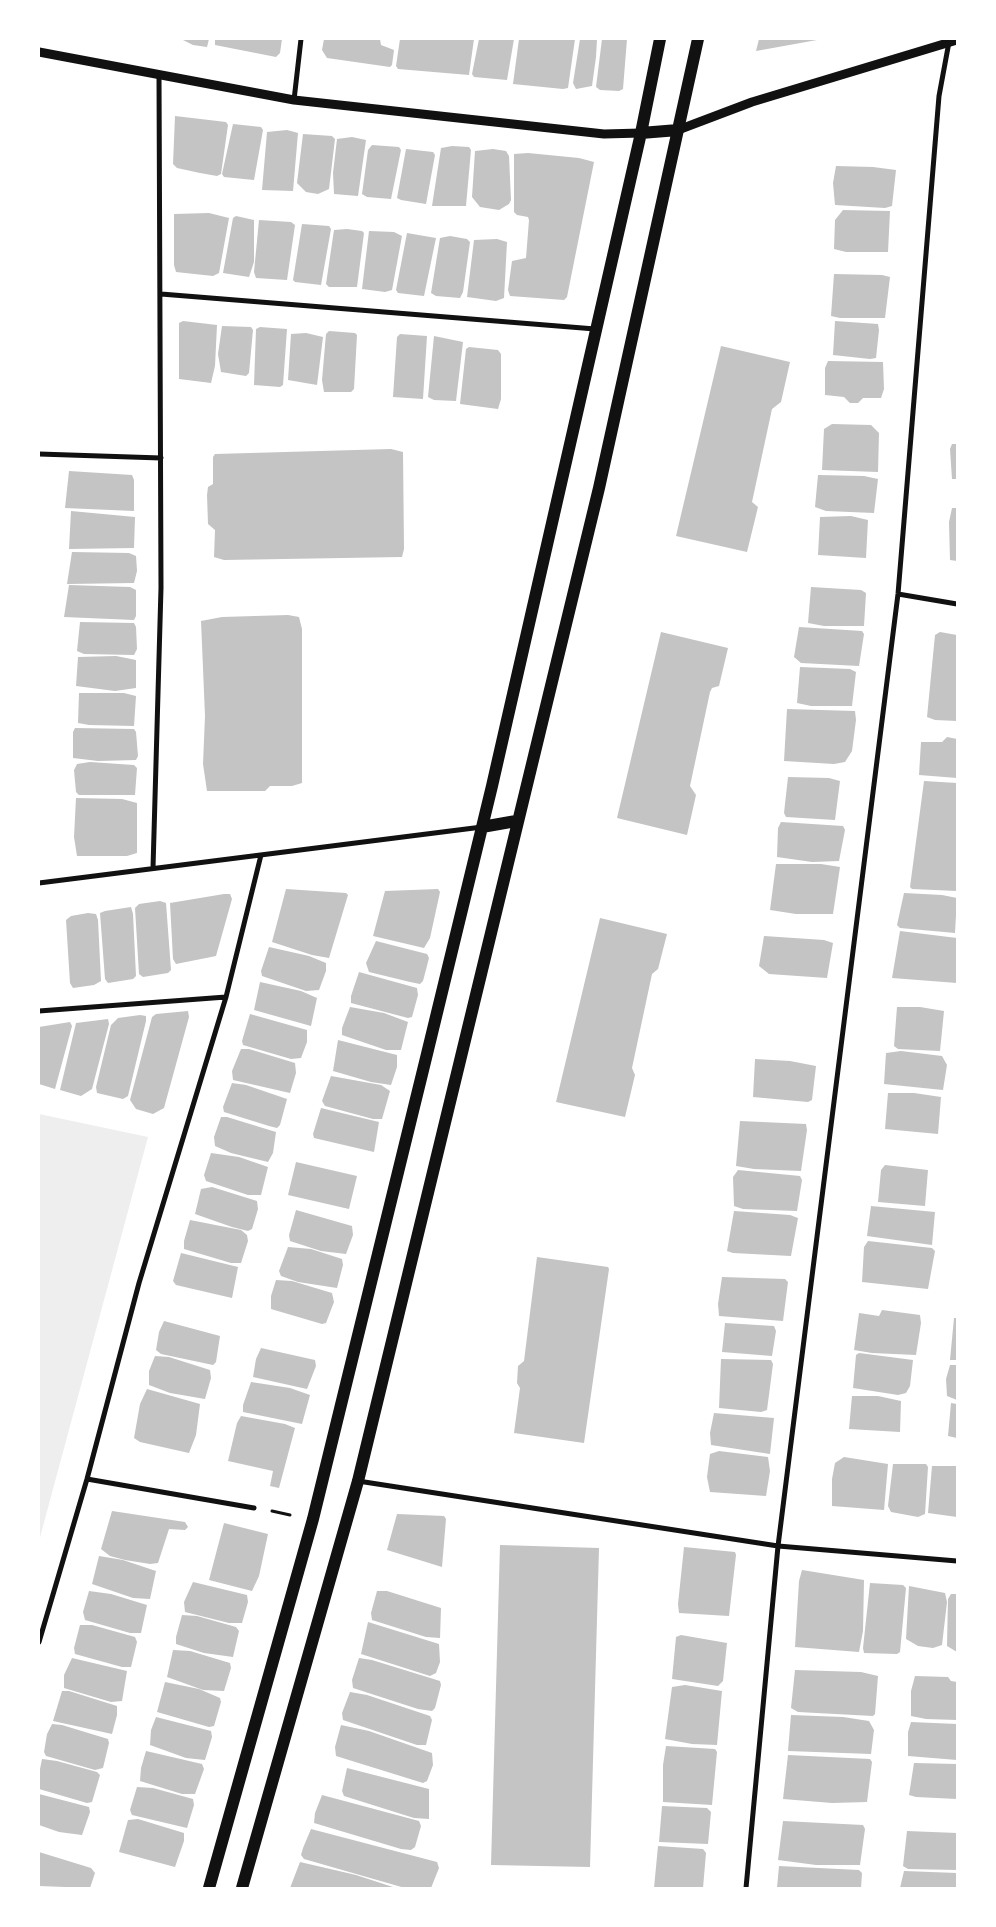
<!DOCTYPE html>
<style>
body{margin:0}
#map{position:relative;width:996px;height:1927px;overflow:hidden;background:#fff;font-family:Inter,sans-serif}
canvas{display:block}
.frame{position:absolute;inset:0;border:40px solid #fff;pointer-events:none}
</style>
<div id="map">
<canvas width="996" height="1927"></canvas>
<div class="frame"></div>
</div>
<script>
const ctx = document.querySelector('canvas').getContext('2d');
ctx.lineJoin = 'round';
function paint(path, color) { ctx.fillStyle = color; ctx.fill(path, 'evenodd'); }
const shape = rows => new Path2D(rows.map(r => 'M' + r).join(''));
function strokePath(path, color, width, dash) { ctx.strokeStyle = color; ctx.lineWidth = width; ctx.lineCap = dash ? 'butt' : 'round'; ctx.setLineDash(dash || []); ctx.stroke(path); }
const green = shape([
 [39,1114,148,1137,39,1541]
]);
const building = shape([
 [181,39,209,39,207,47,193,45],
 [215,39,282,39,280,53,276,57,215,45],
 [324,39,380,39,381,45,394,50,392,65,390,67,327,58,322,50],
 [400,39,474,39,469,75,398,69,396,66],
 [479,39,514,39,507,80,474,77,472,74],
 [519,39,575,39,568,88,563,89,513,84],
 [580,39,597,39,596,57,592,86,576,89,573,83],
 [602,39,627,39,623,89,619,91,600,90,596,87],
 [759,39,817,39,817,40,756,51],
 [175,116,226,122,228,125,221,174,217,176,200,173,177,168,173,164],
 [233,124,261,127,263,130,254,180,224,177,222,174],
 [287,130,298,133,293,191,262,190,267,132],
 [303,134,332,136,335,139,329,189,318,194,306,192,297,183],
 [352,137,366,140,358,196,334,194,333,173,337,139],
 [372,145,399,147,401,150,391,199,367,197,362,194,368,150],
 [452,146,469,147,471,150,466,206,432,206,441,148],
 [406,149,433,152,435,155,426,204,401,200,397,198],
 [493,149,506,151,509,156,511,200,509,204,499,210,480,207,472,197,475,151],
 [528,153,579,158,594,162,567,297,564,300,510,296,508,290,512,261,526,258,529,220,528,217,517,215,514,212,514,154],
 [836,166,873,167,896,170,892,206,885,208,835,205,833,183],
 [843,210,890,211,888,252,846,252,834,249,835,220],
 [209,213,229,218,219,273,213,276,176,272,174,265,174,214],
 [236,216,254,220,254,262,249,277,223,273,233,218],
 [259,220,291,222,295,225,287,280,256,278,254,272],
 [302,224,329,226,331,229,321,285,295,282,293,280],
 [347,229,362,231,364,233,357,287,329,287,326,284,334,230],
 [369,231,394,232,402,236,392,290,385,292,362,289],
 [407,233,436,238,424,296,398,293,396,290],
 [450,236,467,239,470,242,463,292,460,298,436,296,431,293,440,238],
 [497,239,507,242,504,298,496,301,467,297,474,240],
 [834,274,882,275,890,277,885,318,840,318,831,316],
 [183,321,217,325,215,366,211,383,179,379,179,323],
 [835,321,878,324,879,330,876,358,870,359,833,355],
 [222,326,251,327,253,330,249,373,246,376,221,372,218,354],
 [260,327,287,329,283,385,280,387,254,385,256,329],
 [329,331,355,333,357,335,354,389,351,392,324,392,322,380,326,334],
 [306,333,323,337,317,385,288,380,291,334],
 [400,334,427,336,423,399,393,397,397,337],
 [434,336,463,342,456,401,434,400,428,397],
 [721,346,790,362,781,402,772,409,752,502,758,507,747,552,676,536],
 [469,347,498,350,501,354,501,399,498,409,460,404,466,349],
 [828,361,883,362,884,389,881,398,863,398,858,403,850,403,844,397,825,395,825,368],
 [832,424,871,425,879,433,878,472,822,470,824,429],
 [952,444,957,444,957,479,952,479,950,449],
 [391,449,403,452,404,549,402,557,224,560,214,557,215,530,208,524,207,495,208,487,213,484,213,457,215,454],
 [69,471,132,475,134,480,134,511,65,508],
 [818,475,864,476,878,479,874,513,826,511,815,507],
 [952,508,957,508,957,561,950,560,949,522],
 [71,511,135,517,134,548,69,549],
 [851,516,868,520,866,558,818,555,820,517],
 [72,552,129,553,136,556,137,571,134,583,67,584],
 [69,585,130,587,136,590,136,616,134,620,64,617],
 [811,587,861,590,866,593,864,626,824,626,808,623],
 [288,615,299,617,302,629,302,783,292,786,270,786,265,791,207,791,203,764,205,716,201,621,222,617],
 [80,622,134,623,136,627,137,649,134,655,84,654,77,651],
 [799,627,862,631,864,634,859,666,801,663,794,657],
 [661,632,728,648,719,686,712,688,710,692,690,786,696,795,687,835,617,818],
 [940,632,957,635,957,721,935,720,927,717,935,635],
 [116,656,136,660,136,688,115,691,76,686,78,657],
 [800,667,850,669,856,672,852,706,811,706,797,703],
 [79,693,124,693,136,696,134,726,89,725,78,723],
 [787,709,855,711,856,720,852,751,845,762,834,764,784,761],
 [75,728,134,729,136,732,138,756,136,760,98,761,73,758,73,732],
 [947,737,957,739,957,778,919,775,921,742,942,742],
 [90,762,134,765,137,768,135,795,79,795,76,792,74,770,77,764],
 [788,777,829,778,840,781,835,820,786,817,784,813],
 [924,781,957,783,957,891,912,889,910,887],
 [76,798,122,799,137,803,137,853,127,856,77,856,74,837],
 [781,822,843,826,845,830,839,861,812,862,777,857,778,828],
 [776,864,821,864,840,867,833,914,796,914,770,910],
 [286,889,346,893,348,895,329,958,312,955,272,942],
 [438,889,440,892,430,938,424,948,373,936,385,891],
 [904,893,942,895,957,898,955,933,900,928,897,925],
 [224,894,230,894,232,899,216,956,176,964,173,959,170,903],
 [160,901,166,903,171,970,168,973,143,977,139,974,135,908,139,904],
 [131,907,133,914,136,976,133,979,108,983,105,979,100,913,105,911],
 [88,913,96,914,98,920,101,981,94,985,73,988,70,983,66,920,71,916],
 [600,918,667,934,658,969,652,974,632,1068,635,1075,625,1117,556,1102],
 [900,931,957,938,957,983,892,978],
 [764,936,824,940,833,943,827,978,769,974,759,966],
 [376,941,427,954,429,958,423,981,420,984,410,982,369,972,366,963],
 [269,947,309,956,326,963,326,971,319,990,306,991,262,976,261,971],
 [359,972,417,988,418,995,412,1017,408,1018,351,1003,351,996],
 [260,982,301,991,317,998,311,1026,254,1010],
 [350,1007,384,1013,408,1022,401,1050,386,1050,342,1035,342,1028],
 [897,1007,920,1007,944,1011,940,1051,898,1049,894,1046],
 [188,1011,189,1017,164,1108,153,1114,136,1109,130,1100,152,1017,156,1014],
 [250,1014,307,1030,307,1042,301,1058,291,1059,243,1045,242,1041],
 [140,1015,146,1016,146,1021,128,1096,123,1099,97,1093,96,1087,111,1025,118,1018],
 [108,1019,109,1024,92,1089,81,1096,60,1090,76,1023],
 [70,1022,72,1026,55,1089,39,1084,39,1027],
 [338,1040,397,1055,397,1067,391,1085,371,1082,333,1071],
 [241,1049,249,1049,295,1063,296,1073,290,1093,233,1080,232,1071],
 [901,1051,942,1056,947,1065,943,1090,884,1084,886,1053],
 [755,1059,790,1061,816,1066,812,1100,808,1102,753,1097],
 [331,1076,381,1085,390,1091,382,1119,373,1119,325,1106,322,1101],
 [232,1083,246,1085,287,1099,280,1125,277,1128,269,1126,224,1112,223,1107],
 [888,1093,914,1093,941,1097,938,1134,885,1129],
 [321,1108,379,1122,374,1152,314,1138,313,1134],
 [221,1117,227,1117,276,1132,273,1153,268,1162,231,1153,215,1146,214,1137],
 [740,1121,806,1124,807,1130,801,1171,754,1169,736,1166],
 [211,1153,239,1157,268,1167,261,1195,248,1195,206,1181,204,1175],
 [296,1162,357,1176,349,1209,288,1195],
 [885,1165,928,1170,925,1206,878,1202,881,1170],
 [738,1170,800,1176,802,1180,797,1211,743,1209,734,1206,733,1177],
 [212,1187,257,1201,258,1209,252,1229,248,1231,232,1227,195,1214,201,1189],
 [871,1206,935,1212,932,1245,867,1236],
 [296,1210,352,1226,353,1235,346,1254,321,1251,290,1241,289,1235],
 [734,1211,790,1215,798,1218,791,1256,733,1253,727,1251],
 [190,1220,241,1230,247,1235,248,1241,241,1263,231,1263,184,1249,184,1241],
 [868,1241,932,1248,935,1251,928,1289,862,1282,864,1247],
 [288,1247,311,1249,342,1259,343,1265,337,1288,298,1282,281,1276,279,1271],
 [181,1253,238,1267,232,1298,176,1285,173,1281],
 [537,1257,608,1267,609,1269,584,1443,514,1433,520,1388,517,1383,518,1366,524,1361],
 [722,1277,785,1279,788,1282,783,1321,719,1316,718,1304],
 [276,1280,292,1281,332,1293,334,1302,326,1323,322,1324,271,1309,271,1296],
 [882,1310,920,1315,921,1323,916,1355,872,1353,854,1350,859,1313,879,1316],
 [954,1318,957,1318,957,1360,950,1360],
 [164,1321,220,1336,216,1362,213,1365,161,1354,156,1350,159,1332],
 [725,1323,774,1326,776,1331,772,1356,722,1352],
 [261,1348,315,1360,316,1366,307,1389,253,1377,256,1359],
 [859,1353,913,1360,910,1386,906,1393,898,1395,853,1388,856,1355],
 [155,1356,169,1357,210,1370,211,1378,205,1399,170,1393,149,1385,149,1371],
 [721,1359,771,1360,773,1364,767,1410,761,1412,719,1408],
 [950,1365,957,1365,957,1400,947,1396,946,1379],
 [251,1382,290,1388,310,1395,302,1424,243,1412,243,1405],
 [147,1389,200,1404,196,1435,189,1453,140,1442,134,1438,140,1404],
 [852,1396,878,1396,901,1401,900,1432,849,1429],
 [951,1403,957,1404,957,1438,948,1436],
 [714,1413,774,1418,770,1454,711,1445,710,1433],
 [241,1416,285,1424,295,1428,279,1488,270,1486,273,1471,228,1461,237,1423],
 [719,1451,768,1457,770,1471,766,1496,710,1492,707,1477,710,1454],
 [844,1457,888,1464,884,1510,832,1506,832,1479,835,1463],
 [893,1464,926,1464,928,1467,925,1514,918,1517,891,1512,888,1506],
 [932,1466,957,1466,957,1517,928,1513],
 [112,1511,185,1522,188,1527,185,1530,169,1529,158,1563,150,1564,125,1560,110,1556,101,1549],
 [397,1514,444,1516,446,1519,442,1567,387,1550],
 [224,1523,268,1534,259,1576,252,1591,209,1580],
 [500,1545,599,1548,590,1867,491,1865],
 [684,1547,735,1552,736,1555,729,1616,679,1613,678,1604],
 [99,1556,123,1560,156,1571,150,1599,133,1598,92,1584],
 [802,1570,864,1580,863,1631,859,1652,795,1647,799,1581],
 [193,1582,247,1595,248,1602,242,1623,229,1623,185,1612,184,1602],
 [870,1583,903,1585,906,1588,900,1652,897,1654,864,1653,863,1648],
 [909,1586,945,1593,947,1602,942,1645,933,1648,918,1646,906,1639],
 [89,1591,111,1594,147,1605,141,1633,130,1633,85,1620,83,1612],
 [377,1591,387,1591,441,1608,440,1638,426,1637,372,1620,371,1613],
 [951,1594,957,1594,957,1652,947,1646,948,1599],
 [182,1615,197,1616,236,1627,239,1631,233,1657,204,1653,176,1644,176,1637],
 [368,1622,439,1644,440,1662,436,1673,430,1676,361,1654],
 [80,1625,92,1625,135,1637,137,1642,131,1667,122,1667,75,1654,74,1648],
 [681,1635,727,1643,723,1681,718,1686,672,1679,676,1637],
 [173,1650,190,1651,230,1663,231,1668,224,1691,203,1690,167,1677],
 [72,1658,127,1671,122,1701,111,1702,64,1688,64,1675],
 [359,1658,372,1660,440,1681,441,1685,435,1708,432,1711,418,1709,353,1688,352,1680],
 [795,1670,861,1672,878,1676,875,1714,873,1716,798,1712,791,1708],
 [915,1676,948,1677,951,1681,957,1682,957,1720,926,1719,911,1716,911,1691],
 [165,1682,199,1689,220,1698,221,1702,214,1726,209,1727,157,1712],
 [685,1685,722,1691,717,1745,692,1744,665,1739,672,1687],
 [62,1691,69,1691,117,1706,117,1715,112,1734,53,1721],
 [350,1692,367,1695,430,1716,432,1720,426,1745,417,1745,343,1720,342,1713],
 [791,1715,843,1717,869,1721,874,1730,871,1754,788,1751],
 [156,1717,211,1731,212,1737,205,1760,186,1758,150,1745,151,1730],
 [911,1722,957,1724,957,1760,908,1756,908,1732],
 [52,1724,62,1725,108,1739,109,1743,103,1768,95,1770,46,1756,44,1752,47,1734],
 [341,1725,369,1731,432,1753,433,1765,427,1781,423,1783,336,1756,335,1747],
 [666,1746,715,1749,717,1752,712,1805,663,1802,663,1765],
 [146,1751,202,1764,204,1769,195,1794,182,1794,140,1781,141,1768],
 [788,1755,870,1759,872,1762,867,1802,832,1803,783,1799],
 [42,1759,57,1761,97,1772,100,1775,92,1802,87,1803,39,1789,39,1774],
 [914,1763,957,1764,957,1799,916,1797,909,1795],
 [347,1768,429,1789,429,1819,414,1818,344,1796,342,1791],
 [137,1787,153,1788,193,1799,194,1805,187,1828,132,1815,130,1810],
 [39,1794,89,1807,90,1812,82,1835,59,1832,39,1825],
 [322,1795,419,1821,421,1826,415,1847,411,1850,401,1849,314,1823,315,1813],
 [662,1806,707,1808,711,1812,708,1844,659,1842],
 [138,1819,184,1833,184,1841,175,1867,119,1852,128,1820],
 [783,1821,863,1825,865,1829,860,1865,816,1865,778,1860],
 [311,1829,437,1862,439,1868,431,1888,405,1888,304,1859,301,1855,303,1848],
 [907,1831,957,1833,957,1870,908,1869,903,1866],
 [658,1846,703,1849,706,1853,703,1888,654,1888],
 [39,1852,91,1868,95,1873,90,1888,39,1886],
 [300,1862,356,1875,396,1888,290,1888],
 [779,1866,859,1870,862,1873,861,1888,777,1888],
 [904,1871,957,1873,957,1888,900,1888]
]);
const path = shape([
 [272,1511,290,1515]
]);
const minor = shape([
 [294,100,301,39],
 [161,294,595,329],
 [39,454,161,458],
 [898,594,957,604],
 [153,868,161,588,159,75],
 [39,883,482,827],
 [39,1011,226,997],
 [87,1479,254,1508],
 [358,1481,778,1546,957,1561],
 [39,1642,87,1479,139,1283,226,997,261,855],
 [746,1888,778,1546,898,594,939,96,949,42]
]);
const tertiary = shape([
 [39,52,294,100,604,134,641,133],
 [678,130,752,102,957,40]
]);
const primary = shape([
 [641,133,678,130],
 [482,827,516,821],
 [209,1888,313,1519,426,1058,492,786,641,133,660,39],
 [242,1888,358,1481,599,488,698,39]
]);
paint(green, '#eee');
paint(building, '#c4c4c4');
strokePath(path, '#111', 3);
strokePath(minor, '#111', 5);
strokePath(tertiary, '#111', 9);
strokePath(primary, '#111', 12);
</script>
